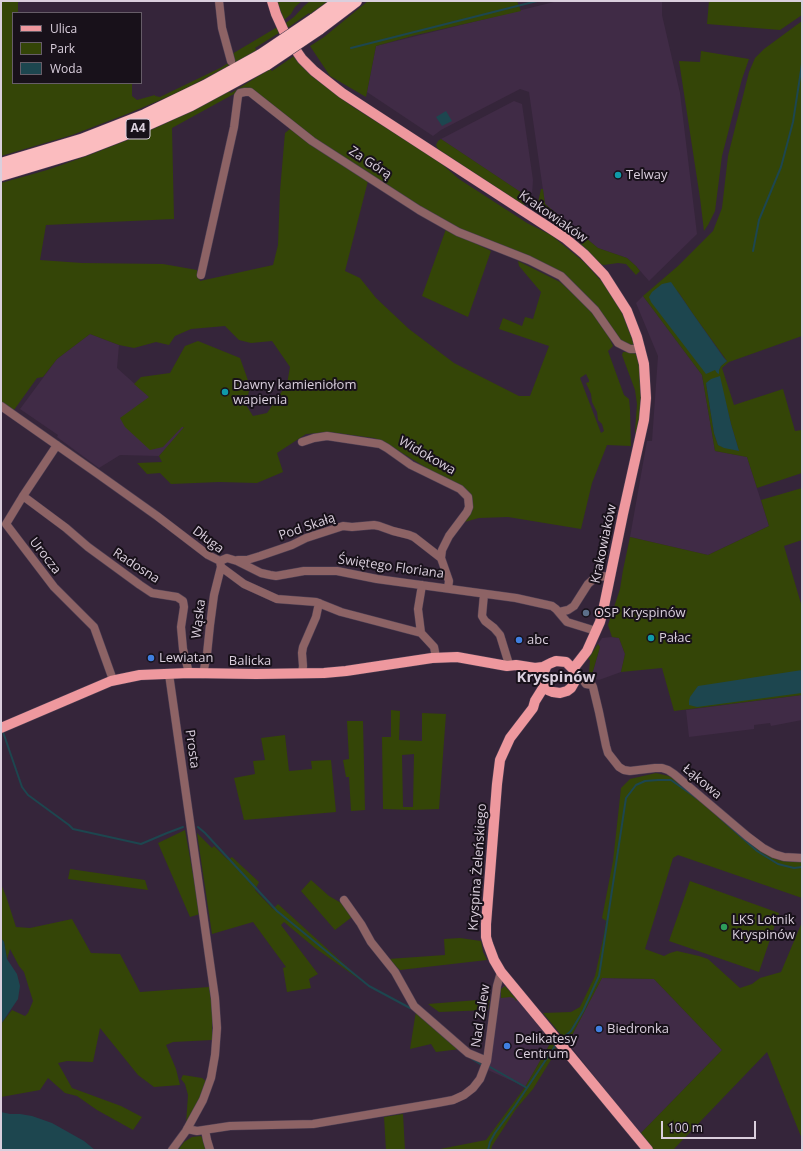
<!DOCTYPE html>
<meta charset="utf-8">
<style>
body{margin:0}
#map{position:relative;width:803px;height:1151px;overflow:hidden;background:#35253a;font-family:"Open Sans",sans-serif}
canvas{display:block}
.frame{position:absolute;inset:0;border:2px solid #dacfdd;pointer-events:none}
.legend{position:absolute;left:12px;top:12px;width:130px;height:72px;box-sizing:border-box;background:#18111a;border:1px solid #665d68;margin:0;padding:5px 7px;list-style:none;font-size:12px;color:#dacfdd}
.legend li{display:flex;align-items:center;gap:8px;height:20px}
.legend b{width:20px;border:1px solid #665d68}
.scale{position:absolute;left:661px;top:1121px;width:95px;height:18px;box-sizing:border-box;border:2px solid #dacfdd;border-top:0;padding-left:5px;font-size:12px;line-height:14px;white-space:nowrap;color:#dacfdd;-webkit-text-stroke:3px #18111a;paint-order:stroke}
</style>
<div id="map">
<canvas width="803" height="1151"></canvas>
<div class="frame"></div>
<ul class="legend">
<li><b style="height:5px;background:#ee989e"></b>Ulica</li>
<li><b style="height:11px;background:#344507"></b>Park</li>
<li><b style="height:11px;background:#1d464f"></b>Woda</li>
</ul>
<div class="scale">100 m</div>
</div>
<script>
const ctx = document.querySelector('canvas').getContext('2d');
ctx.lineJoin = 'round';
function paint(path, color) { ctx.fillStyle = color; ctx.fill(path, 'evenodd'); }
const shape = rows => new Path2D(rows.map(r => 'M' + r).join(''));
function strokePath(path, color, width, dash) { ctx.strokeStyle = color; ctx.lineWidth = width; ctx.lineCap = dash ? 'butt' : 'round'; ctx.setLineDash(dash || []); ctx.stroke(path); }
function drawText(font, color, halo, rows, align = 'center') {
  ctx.font = font + ' "Open Sans",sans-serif'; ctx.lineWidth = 4; ctx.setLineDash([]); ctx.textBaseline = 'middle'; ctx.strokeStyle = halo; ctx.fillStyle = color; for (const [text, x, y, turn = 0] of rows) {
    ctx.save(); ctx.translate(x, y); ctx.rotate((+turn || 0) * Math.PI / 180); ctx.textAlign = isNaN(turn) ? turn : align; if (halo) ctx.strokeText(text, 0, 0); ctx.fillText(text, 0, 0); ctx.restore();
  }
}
const built = shape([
 [558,1,662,1,662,15,680,93,697,234,649,281,636,266,627,258,598,248,545,204,529,92,520,89,441,130,433,136,367,92,376,46],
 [514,101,522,104,533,180,532,195,531,199,441,139],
 [643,296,702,375,715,451,747,457,769,526,708,555,630,537,647,441,652,441,658,356,636,303],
 [90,334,119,345,117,368,184,428,159,456,120,455,99,468,57,437,58,435,20,409,57,359],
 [612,637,619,638,625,654,621,672,599,680,591,678,600,647,598,644,602,638],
 [802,695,802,720,771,726,770,723,754,725,754,729,689,737,686,710],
 [602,978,654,979,722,1050,640,1134,568,1043],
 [503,986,508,987,551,1042,525,1087,488,1070,496,1014,501,990]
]);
const green = shape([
 [1,1,18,1,18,13,13,13,13,83,132,83,132,96,137,100,155,95,155,96,160,97,222,67,228,63,229,66,177,93,127,114,72,135,1,156],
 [277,1,302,1,295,7,291,14,284,20],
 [310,1,328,1,310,14,309,13,286,29,283,25,294,17,304,6],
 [368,1,517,1,521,11,416,35,376,46,366,97,330,76,310,46,324,37],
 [709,1,802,1,802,15,780,30,707,24],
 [802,21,802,336,729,362,722,368,734,405,783,389,795,431,802,430,802,473,757,488,747,457,715,451,702,375,643,296,678,266,713,231,722,208,728,156,749,72,755,58,764,49],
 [677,290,693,314,727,361,721,366,719,370,715,370],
 [706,383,725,400,731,424,739,451,718,445,714,433],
 [279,26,282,31,255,48,257,51,234,63,232,54],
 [701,51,749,59,742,79,722,156,715,211,708,225,704,231,700,198,679,61,700,62],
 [294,56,313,77,353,107,437,160,459,179,527,223,551,235,584,262,604,284,620,308,634,344,632,347,622,343,559,272,456,227,421,209,311,137,267,103,250,88,232,95,172,128,174,219,46,225,40,260,82,263,163,264,197,270,200,281,273,265,278,245,280,191,284,144,285,133,290,129,368,181,345,271,360,278,376,298,409,329,454,363,515,394,519,396,530,396,549,346,499,329,503,318,522,326,525,317,533,319,541,292,519,266,518,261,560,282,590,309,607,333,613,346,608,351,624,395,629,399,630,409,631,446,607,445,592,483,581,529,508,517,479,518,461,523,472,504,438,475,386,443,374,438,329,432,306,434,277,453,283,472,257,483,219,482,171,484,160,473,147,474,137,463,162,462,159,456,184,427,182,427,163,447,150,450,125,427,120,418,149,397,134,384,141,377,170,373,185,346,198,341,240,358,250,386,246,405,253,416,267,413,287,384,290,367,272,341,251,343,239,340,225,326,191,329,175,336,169,345,156,342,134,348,119,345,90,334,57,359,43,377,37,378,14,410,1,402,1,183,47,170,87,156,135,137,164,124,228,91,231,93,270,69,272,71],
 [586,374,589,380,589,382,586,383,591,394,592,402,597,412,598,420,602,424,604,431,601,433,580,378],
 [441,139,531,199,528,203,523,205,438,149,436,145,438,141],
 [541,189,543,189,545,204,598,248,627,258,636,266,640,271,636,275,626,264,618,263,604,265,599,264,572,234,540,210,537,207],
 [446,229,491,251,468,317,422,296],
 [623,352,631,352,636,354,638,357,641,376,641,411,636,435,635,432,637,404,635,390,622,355],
 [802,488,802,540,784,546,802,607,802,695,674,711,662,668,621,672,625,654,619,638,612,637,608,625,620,589,623,570,630,537,708,555,769,526,761,500],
 [598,644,600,647,591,678,589,672,590,660,588,659],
 [391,710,400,711,399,740,422,741,422,713,446,714,439,809,413,810,383,809,382,737,391,737],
 [414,754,413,807,403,807,402,755],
 [347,721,363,721,365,810,351,811,349,777,346,777,343,760,349,759],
 [285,735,289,771,312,769,311,761,331,760,336,812,244,820,234,778,255,774,253,761,265,760,261,738],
 [656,773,673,777,776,859,789,861,802,861,802,898,678,855,673,858,645,949,664,956,670,953,677,951,699,956,708,959,740,988,752,984,760,978,781,972,802,922,802,1139,767,1052,673,1150,653,1150,640,1134,722,1050,654,979,602,978,568,1043,543,1013,571,1012,580,1007,595,976,604,934,606,921,602,918,613,861,621,788,630,779],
 [185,830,200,914,190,917,158,843],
 [197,833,212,848,214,846,228,860,232,857,259,882,255,890,273,909,278,904,366,984,315,948,284,922,281,925,318,974,309,979,311,988,287,992,283,968,286,967,253,922,212,934],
 [70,869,145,880,148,890,68,879],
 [311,880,329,896,343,904,352,917,335,930,301,891],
 [690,881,779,913,759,972,669,941],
 [1,884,6,896,16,927,30,928,72,919,91,953,120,954,140,992,209,987,212,1006,212,1040,173,1042,166,1045,176,1069,180,1085,154,1087,138,1075,100,1028,93,1062,67,1061,58,1063,72,1088,121,1106,142,1117,133,1130,97,1110,77,1096,65,1093,48,1078,40,1090,1,1097,1,1024,12,1010,25,1016,28,1013,33,1001,24,972,19,966,10,949,7,959,4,942,1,938],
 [460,938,481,941,483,952,487,960,400,970,388,959,445,955,444,939],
 [505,986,517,1000,516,1001,514,998,510,997,501,998,501,989],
 [490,999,488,1010,439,1012,428,1004],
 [416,1011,460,1049,436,1052,431,1044,410,1049],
 [551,1042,557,1050,533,1089,516,1109,492,1146,491,1150,435,1150,486,1140,525,1087],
 [183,1075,202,1078,207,1082,201,1100,186,1124,188,1095,185,1084,181,1079],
 [403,1114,405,1150,386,1150,384,1117],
 [201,1136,204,1141,208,1150,178,1150,184,1142,192,1137]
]);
const water = shape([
 [446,111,452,121,442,126,436,117],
 [671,282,693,314,724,358,727,361,721,366,719,370,719,374,717,373,715,370,706,374,651,302,649,297,652,292,662,284],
 [720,376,731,424,739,451,724,448,718,445,714,433,706,383,711,379],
 [802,670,802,693,697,707,689,705,689,701,690,697,698,686],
 [1,938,4,942,7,959,17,974,20,986,18,999,1,1024],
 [1,1112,10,1114,20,1114,32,1116,52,1123,84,1141,95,1150,1,1150]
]);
const stream = shape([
 [351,48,537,1],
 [753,251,759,220,781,167,793,122,802,64],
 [3,732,22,787,28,795,69,825,73,829,141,844,167,833,183,827],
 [718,816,757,851,778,864,794,868,802,867],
 [198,827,205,833,277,911,369,986,410,1008],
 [565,1036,571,1031,583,1011,599,976,626,798,636,785,645,781,658,780,671,780,698,799],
 [472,1059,482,1065],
 [490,1067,527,1088],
 [488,1150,490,1142,495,1133,515,1106,555,1046]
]);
const minor = shape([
 [219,1,222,28,231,61],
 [201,275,234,127,238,96,240,93,245,92,250,92,312,141,419,210,458,232,529,260,561,276,595,310,618,343,630,349,641,349],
 [1,406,98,474,157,516,208,555,220,561,221,567,244,584,277,599,316,602,341,612,421,633,434,647,436,657],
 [302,442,314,438,327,436,380,444,387,448,411,465,460,489,468,497,469,507,467,512,449,536,442,550,441,558],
 [57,445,23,496,6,524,54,587,94,627,112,677,111,681],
 [23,496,66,528,88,547,140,585,152,593,177,597,183,601,184,607,181,627,183,649,189,673],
 [238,560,247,560,260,556,292,545,306,538,343,526,352,527,374,525,379,526,393,531,409,535,414,537,441,558,449,581,448,588],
 [220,561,227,558,237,561,261,573,270,575,276,576,304,571,337,571,377,579,516,598,552,606,556,609,567,622,596,631],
 [484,594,482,616,485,621,494,628,500,635,508,661,507,666],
 [559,612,568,610,574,606,588,584,596,577,610,576],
 [421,633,418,609,422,585],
 [169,674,211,970,215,998,217,1028,215,1055,211,1078,203,1100,186,1131,172,1150],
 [203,674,207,654,210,625,214,595,221,567],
 [302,674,303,666,302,653,303,647,316,617,319,603],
 [575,677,583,680,586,684,592,685,593,687,599,712,606,746,608,753,619,767,624,770,630,771,655,768,662,768,668,770,674,774,747,836,763,848,774,854,784,857,802,858],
 [344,900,361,924,371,942,395,972,414,1006,468,1053,487,1061],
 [187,1129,197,1131,230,1126,313,1124,437,1103,453,1100,464,1095,473,1088,480,1079,487,1061,497,986,501,972],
 [205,1130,207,1140,210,1150]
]);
const major = shape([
 [272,1,276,14,286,36,302,59,314,71,342,93,565,238,584,254,604,275,627,311,637,337,644,364,646,398,644,420,623,514,603,611,600,622,587,651,573,669],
 [545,685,535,701,533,708,510,738,500,760,497,784,486,924,486,937,488,944,494,960,501,972,648,1150],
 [1,728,111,681,140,675,189,673,256,674,324,673,346,671,432,658,457,657,507,666,516,665,535,668,543,667,551,663,556,661,566,662,573,669,575,673,575,681,571,688,567,691,560,693,553,692,548,690,545,685,543,679,543,674,547,665]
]);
const highway = shape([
 [313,20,339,1],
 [319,29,356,1],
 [1,164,81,140,145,115,205,86,261,55],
 [1,175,84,150,128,133,191,105,267,64]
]);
const highwayBridge = shape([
 [261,55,313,20],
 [267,64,319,29]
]);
const markers = [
 [618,175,4,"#0f9aa8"],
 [225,392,4,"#0f9aa8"],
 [586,613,4,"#5c6f8a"],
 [651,638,4,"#0f9aa8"],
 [519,640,4,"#3f7fe0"],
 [151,658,4,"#3f7fe0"],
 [724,927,4,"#2e9e5b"],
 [599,1029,4,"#3f7fe0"],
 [507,1046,4,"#3f7fe0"]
];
const shields = [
 [138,129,24]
];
const shieldNames = [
 ["A4",138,129]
];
const streetNames = [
 ["Za Górą",370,163,33],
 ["Krakowiaków",553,217,35],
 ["Widokowa",427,456,30],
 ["Pod Skałą",307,527,-19],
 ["Długa",208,540,37],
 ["Krakowiaków",604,544,-78],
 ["Urocza",45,556,52],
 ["Radosna",136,566,33],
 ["Świętego Floriana",391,567,8],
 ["Wąska",199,619,-83],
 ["Balicka",250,661],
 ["Prosta",192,749,82],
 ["Łąkowa",702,782,40],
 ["Kryspina Żeleńskiego",478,867,-86],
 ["Nad Zalew",481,1016,-81]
];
const poiNames = [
 ["Telway",626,175],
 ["Dawny kamieniołom",233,385],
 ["wapienia",233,400],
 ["OSP Kryspinów",594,613],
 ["Pałac",659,638],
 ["abc",527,640],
 ["Lewiatan",159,658],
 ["LKS Lotnik",732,920],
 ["Kryspinów",732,935],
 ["Biedronka",607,1029],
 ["Delikatesy",515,1039],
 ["Centrum",515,1054]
];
const quarterNames = [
 ["Kryspinów",556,678]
];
paint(built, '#402b46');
paint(green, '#344507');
paint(water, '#1d464f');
strokePath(stream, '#1d464f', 2);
strokePath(minor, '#4f4054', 9);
strokePath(major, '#4f4054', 11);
strokePath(highway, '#4f4054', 13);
strokePath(minor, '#8d6365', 8);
strokePath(major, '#ee989e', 10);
strokePath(highway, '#fbbcbf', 12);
strokePath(highwayBridge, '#4f4054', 13, []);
strokePath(highwayBridge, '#fbbcbf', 12);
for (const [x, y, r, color] of markers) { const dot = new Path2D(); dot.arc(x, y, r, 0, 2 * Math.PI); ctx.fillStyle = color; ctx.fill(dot); strokePath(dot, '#18111a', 1.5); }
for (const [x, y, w] of shields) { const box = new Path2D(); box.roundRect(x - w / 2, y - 10, w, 20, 3); ctx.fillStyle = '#18111a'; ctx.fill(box); strokePath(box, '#dacfdd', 1); }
drawText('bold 12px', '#dacfdd', null, shieldNames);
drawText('13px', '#dacfdd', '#18111a', streetNames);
drawText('13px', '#dacfdd', '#18111a', poiNames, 'left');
drawText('bold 15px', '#dacfdd', '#18111a', quarterNames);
</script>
